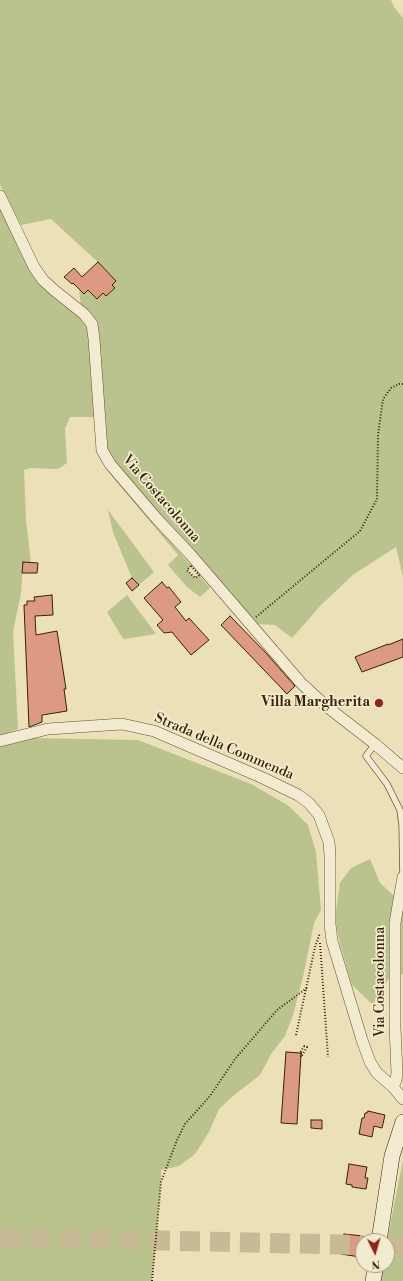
<!DOCTYPE html>
<style>
body{margin:0}
#map{position:relative;width:403px;height:1281px;overflow:hidden;background:#ebe0b8;font-family:"Libre Bodoni",serif}
canvas{display:block}
.north{position:absolute;left:355px;top:1233px;width:40px;height:40px;box-sizing:border-box;background:#f2ebd1;border:1px solid #a89b7e;border-radius:50%;rotate:175deg;font-size:11px;font-weight:700;line-height:16px;text-align:center;color:#382302}
.north::after{content:'';display:block;margin:auto;width:14px;height:18px;background:#8f2418;clip-path:polygon(50% 0,100% 100%,50% 72%,0 100%)}
</style>
<div id="map">
<canvas width="403" height="1281"></canvas>
<div class="north">N</div>
</div>
<script>
const ctx = document.querySelector('canvas').getContext('2d');
ctx.lineJoin = 'round';
function paint(path, color) { ctx.fillStyle = color; ctx.fill(path, 'evenodd'); }
const shape = rows => new Path2D(rows.map(r => 'M' + r).join(''));
function strokePath(path, color, width, dash) { ctx.strokeStyle = color; ctx.lineWidth = width; ctx.lineCap = dash ? 'butt' : 'round'; ctx.setLineDash(dash || []); ctx.stroke(path); }
function drawText(font, color, halo, rows, align = 'center') {
  ctx.font = font + ' "Libre Bodoni",serif'; ctx.lineWidth = 3.5; ctx.setLineDash([]); ctx.textBaseline = 'middle'; ctx.strokeStyle = halo; ctx.fillStyle = color; for (const [text, x, y, turn = 0] of rows) {
    ctx.save(); ctx.translate(x, y); ctx.rotate((+turn || 0) * Math.PI / 180); ctx.textAlign = isNaN(turn) ? turn : align; if (halo) ctx.strokeText(text, 0, 0); ctx.fillText(text, 0, 0); ctx.restore();
  }
}
const green = shape([
 [0,0,391,0,394,7,403,18,403,577,396,547,354,574,321,605,292,638,275,625,258,624,251,618,110,464,99,417,70,417,65,429,67,463,58,469,31,468,24,470,26,520,31,563,23,563,21,593,13,632,18,729,0,736,0,202,26,260,81,308,79,289,84,294,88,290,97,299,103,293,106,296,115,288,112,285,116,281,98,262,51,219,21,225,0,185],
 [94,448,161,530,191,566,187,570,195,578,199,575,210,588,200,597,187,587,168,565,178,555,110,474],
 [108,510,154,572,139,585,132,578,113,532],
 [127,595,156,634,124,639,120,634,107,612],
 [28,738,138,740,251,784,289,806,308,825,316,852,321,910,314,923,303,977,293,1015,285,1036,271,1054,260,1075,233,1096,219,1109,209,1132,195,1154,179,1166,161,1170,161,1182,152,1281,0,1281,0,742],
 [370,859,380,883,393,895,403,883,403,974,389,978,378,998,372,1004,352,985,340,944,335,917,340,883,351,868],
 [403,1160,403,1281,381,1281,383,1265,387,1265,387,1241]
]);
const building = shape([
 [98,262,116,281,112,285,115,288,106,296,103,293,97,299,88,290,84,294,73,283,72,284,64,277,74,268,82,277,98,262],
 [23,562,38,563,37,573,22,573,23,562],
 [132,578,139,585,132,591,126,583,132,578],
 [162,582,167,588,169,587,181,602,175,607,186,621,189,618,209,640,191,655,172,632,164,633,157,625,163,620,144,598,162,582],
 [52,595,53,615,35,616,36,635,57,631,66,689,64,689,67,711,42,715,42,722,29,727,24,605,27,605,27,601,35,601,34,597,52,595],
 [230,616,266,653,295,686,287,694,221,625,230,616],
 [403,639,403,657,362,672,355,657,388,644,388,645,403,639],
 [286,1052,301,1053,297,1124,281,1123,286,1052],
 [368,1111,385,1115,382,1128,374,1126,372,1137,359,1134,362,1118,364,1118,365,1113,367,1113,368,1111],
 [311,1120,322,1120,322,1129,311,1128,311,1120],
 [349,1164,367,1167,365,1178,368,1178,366,1189,352,1187,352,1185,346,1184,349,1164],
 [344,1234,363,1236,360,1257,341,1254,344,1234]
]);
const highwayTunnel = shape([
 [0,1237,363,1245],
 [387,1246,403,1246]
]);
const path = shape([
 [191,566,199,575,195,578,187,570,191,566],
 [256,617,360,531,377,499,378,435,383,399,391,388,399,384,403,384],
 [320,943,328,1057],
 [296,1035,315,947,320,933],
 [304,1046,307,1047,301,1057,301,1053,300,1053,304,1046],
 [152,1281,161,1182,177,1140,185,1124,210,1096,235,1059,277,1010,307,988]
]);
const lane = shape([
 [375,744,366,756,387,784,400,810,402,825,403,878]
]);
const street = shape([
 [0,196,34,267,43,280,54,290,84,314,92,324,94,339,102,450,110,464,157,519,190,554,301,683,326,706,375,744,403,768],
 [0,741,48,729,122,724,154,731,263,778,298,795,309,803,319,815,329,842,330,856,330,924,332,941,362,1040,370,1062,377,1073,393,1087,403,1099],
 [393,1087,396,1080,397,1073,395,1027,395,923,403,877]
]);
const secondary = shape([
 [379,1241,392,1156,403,1122],
 [373,1281,376,1265]
]);
const markers = [
 [379,703,5,"#8f2418"]
];
const streetNames = [
 ["Via Costacolonna",161,499,49],
 ["Strada della Commenda",224,747,23],
 ["Via Costacolonna",381,982,-90]
];
const poiNames = [
 ["Villa Margherita",370,703]
];
paint(green, '#bac28d');
paint(building, '#dc9a82');
strokePath(building, '#382302', 1);
strokePath(highwayTunnel, '#c7ba94', 20, [20, 10]);
strokePath(lane, '#655230', 7);
strokePath(street, '#655230', 12);
strokePath(secondary, '#382302', 16);
strokePath(path, '#382302', 2, [1, 2]);
strokePath(lane, '#f2ebd1', 5.5);
strokePath(street, '#f2ebd1', 11);
strokePath(secondary, '#f2ebd1', 15);
for (const [x, y, r, color] of markers) { const dot = new Path2D(); dot.arc(x, y, r, 0, 2 * Math.PI); ctx.fillStyle = color; ctx.fill(dot); strokePath(dot, '#f2ebd1', 1.5); }
drawText('14px', '#382302', '#f2ebd1', streetNames);
drawText('bold 14px', '#382302', '#f2ebd1', poiNames, 'right');
</script>
